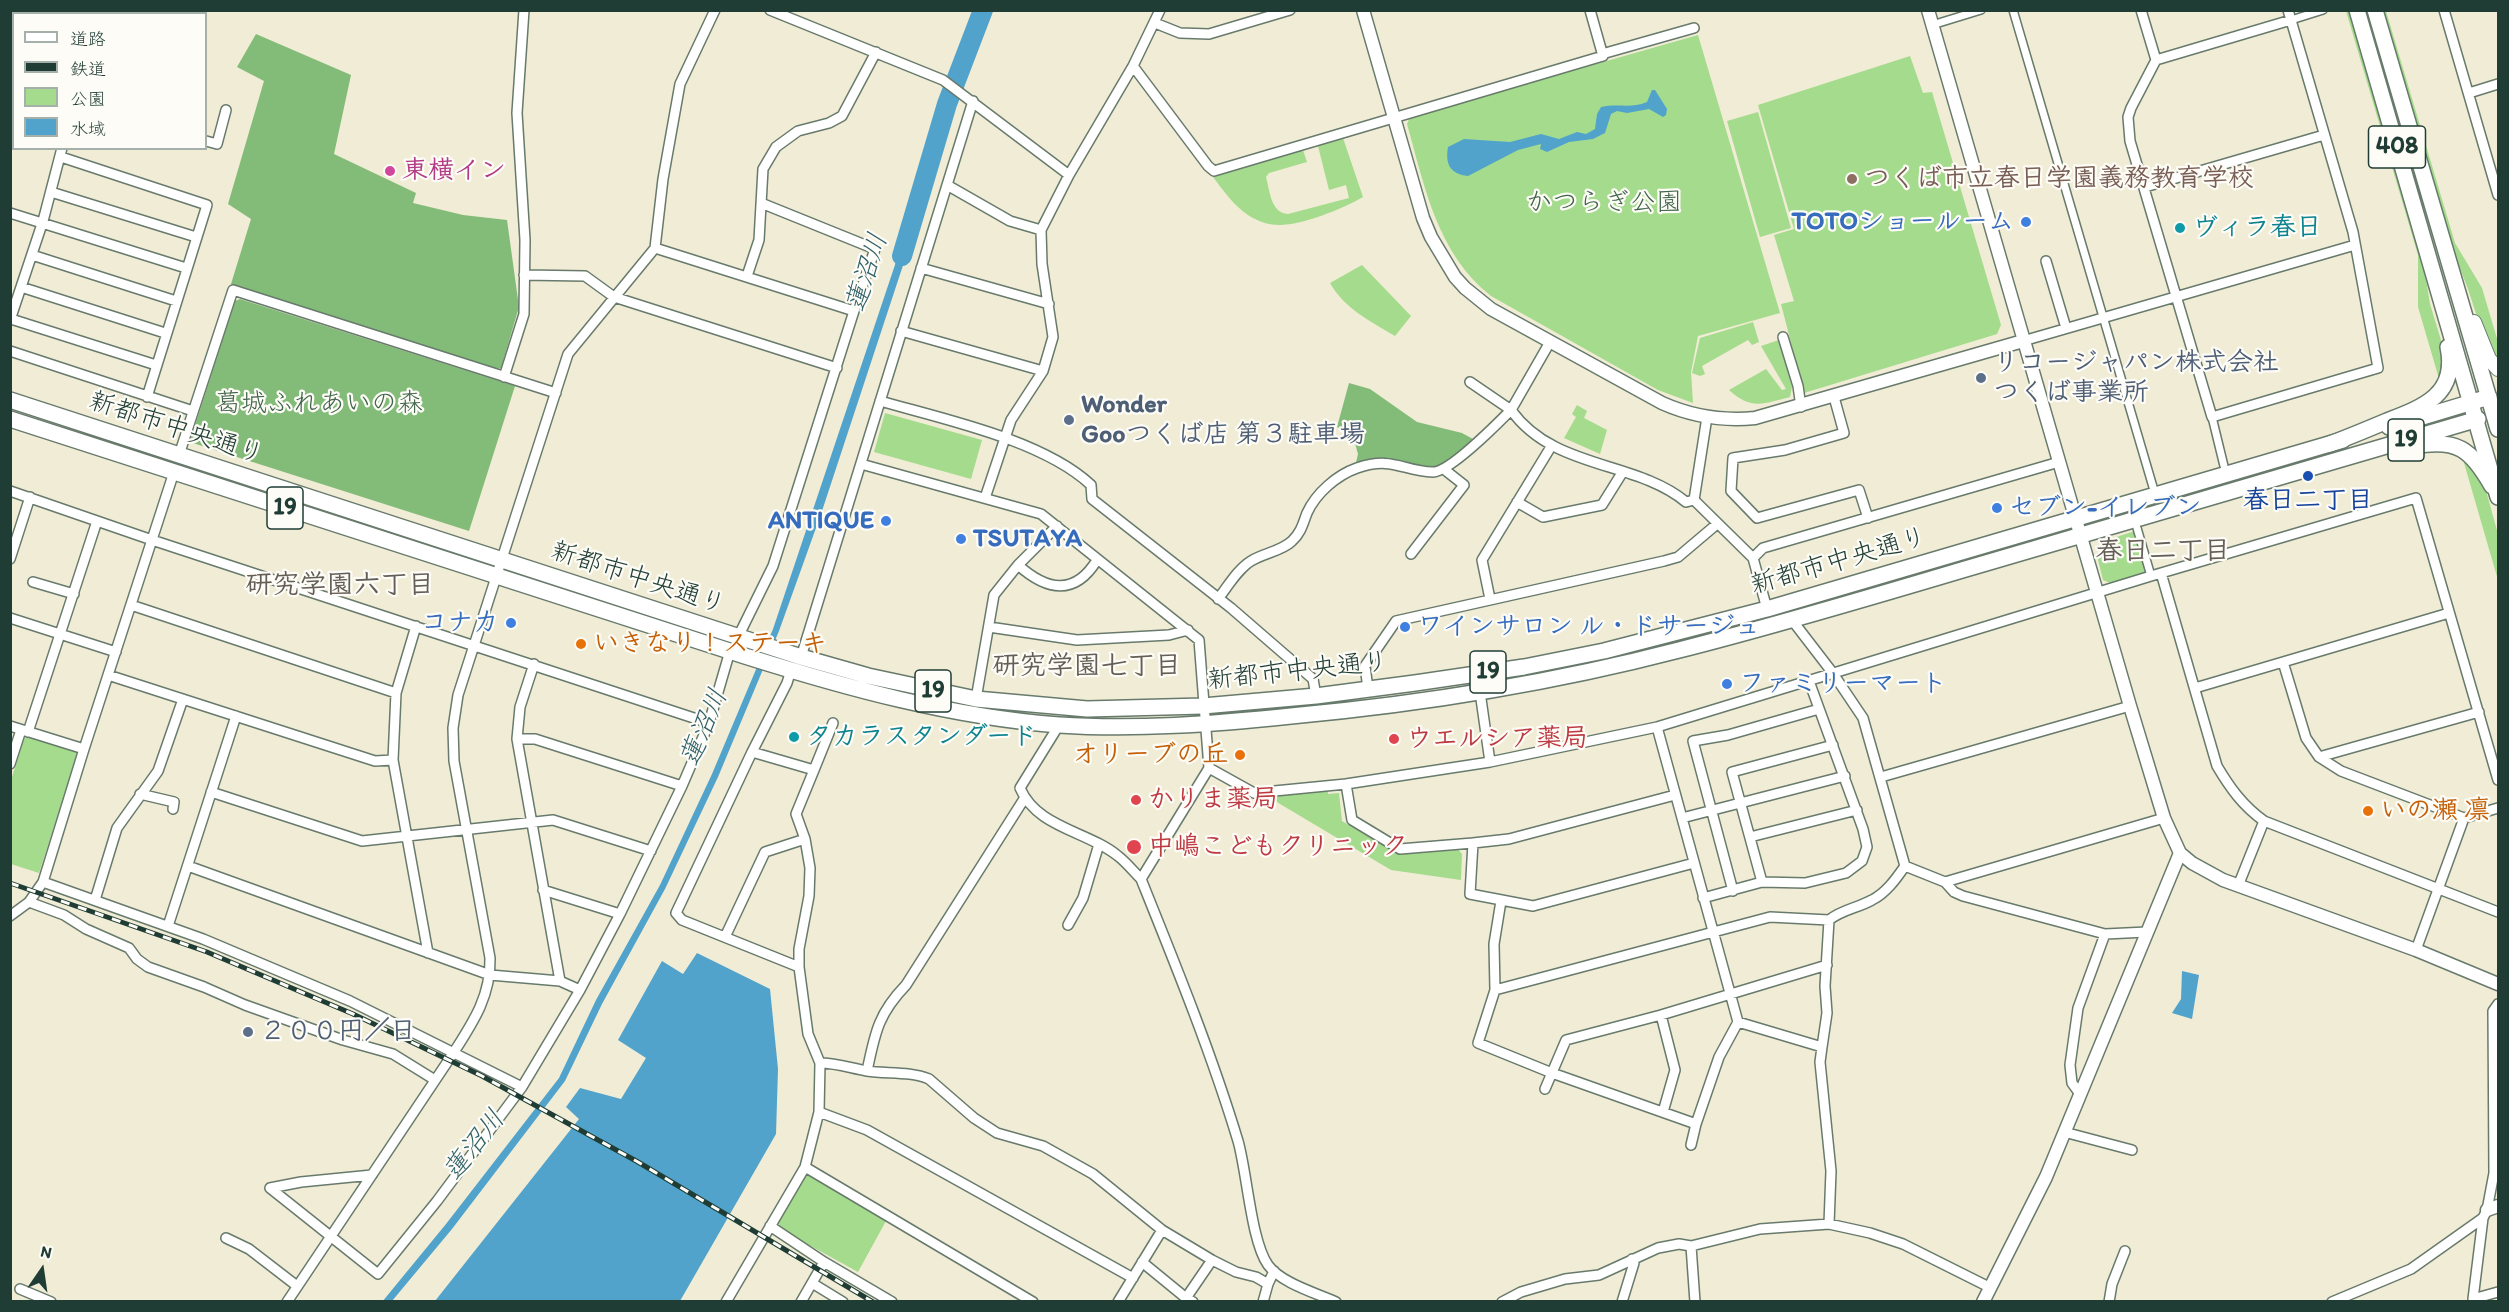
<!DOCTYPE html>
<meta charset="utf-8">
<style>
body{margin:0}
#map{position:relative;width:2509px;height:1312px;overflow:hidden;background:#f0ecd5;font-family:Itim,"Klee One",sans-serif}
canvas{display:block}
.frame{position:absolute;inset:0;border:12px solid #1f3d34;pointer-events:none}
.legend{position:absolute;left:12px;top:12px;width:195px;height:138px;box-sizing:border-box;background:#fdfcf7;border:2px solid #a4b0a9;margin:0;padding:8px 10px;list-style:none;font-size:18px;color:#1f3d34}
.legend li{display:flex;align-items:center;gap:12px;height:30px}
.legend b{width:30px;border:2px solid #a4b0a9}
.north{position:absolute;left:12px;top:1240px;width:60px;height:60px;-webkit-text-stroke:4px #fdfcf7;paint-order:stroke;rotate:13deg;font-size:16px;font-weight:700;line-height:24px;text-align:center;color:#1f3d34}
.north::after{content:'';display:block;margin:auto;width:21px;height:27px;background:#1f3d34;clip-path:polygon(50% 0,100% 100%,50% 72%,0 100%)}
</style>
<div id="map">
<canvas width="2509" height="1312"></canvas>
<div class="frame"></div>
<ul class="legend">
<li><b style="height:8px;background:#fff"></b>道路</li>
<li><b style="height:8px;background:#1f3d34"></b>鉄道</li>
<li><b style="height:16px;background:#a4db8c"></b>公園</li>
<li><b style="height:16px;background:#51a3cc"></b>水域</li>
</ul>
<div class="north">N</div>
</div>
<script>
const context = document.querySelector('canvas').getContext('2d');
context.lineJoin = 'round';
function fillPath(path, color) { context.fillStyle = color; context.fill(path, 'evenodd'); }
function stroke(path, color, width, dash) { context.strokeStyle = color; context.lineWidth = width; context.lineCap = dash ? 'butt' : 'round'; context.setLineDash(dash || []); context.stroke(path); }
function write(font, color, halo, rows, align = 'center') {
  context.font = font + ' Itim,"Klee One",sans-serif'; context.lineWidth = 4.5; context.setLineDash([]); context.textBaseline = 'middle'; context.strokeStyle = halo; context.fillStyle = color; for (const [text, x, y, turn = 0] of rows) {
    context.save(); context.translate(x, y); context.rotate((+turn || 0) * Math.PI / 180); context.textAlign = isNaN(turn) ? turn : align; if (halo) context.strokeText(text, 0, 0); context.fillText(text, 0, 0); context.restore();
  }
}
fillPath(new Path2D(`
 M2346 11H2351L2422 254 2430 304 2444 350 2440 382 2418 307V255Z
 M2381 11H2386L2455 243 2482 288 2498 342V362L2483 335 2468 289 2450 243Z
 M1698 35 1780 313 1698 336 1691 372 1693 403 1658 390 1491 296C1437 253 1425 188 1407 124L1410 117Z
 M1910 56 1923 93 1932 92 2001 325 1997 334 1804 393 1781 304 1794 301 1774 235 1794 229 1758 105Z
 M1758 112 1791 228 1760 237 1727 121Z
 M1343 138 1363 197C1342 209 1303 225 1279 225 1268 225 1257 221 1248 215 1234 206 1223 190 1213 177L1303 150 1307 162 1269 173 1266 177C1270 192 1271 213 1288 214L1349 198 1346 185 1329 190 1318 146Z
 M1362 265 1411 316 1395 336C1370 321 1345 309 1330 283Z
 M1753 322 1759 342 1752 345 1748 340 1702 366 1705 374 1700 376 1692 373 1700 338Z
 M1779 340 1792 387 1790 397C1763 404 1751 410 1729 390L1766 369 1782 390 1786 389 1761 346Z
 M1577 405 1587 411 1584 418 1607 430 1600 454 1564 438 1576 417 1572 414Z
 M885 413 982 440 971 479 874 452Z
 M2462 456 2467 458 2485 487 2498 534V580Z
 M2135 531 2148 572 2110 583 2103 580 2097 556 2104 541Z
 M28 736 78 752 39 873 11 864V780L24 739Z
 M1328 789V794L1339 793 1342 821 1399 854 1458 849 1462 854 1461 880 1391 870 1270 798 1273 794Z
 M813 1175 886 1221 858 1272 780 1229 778 1218 804 1176Z`), '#a4db8c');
fillPath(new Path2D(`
 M256 34 351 75 334 154 416 193 413 203 463 215 507 220 519 307 501 368 496 369 231 284 251 219 228 204 264 81 237 67Z
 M240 299 515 386 469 531 193 443 191 438 235 301Z
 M1349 383 1370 389 1417 422 1462 433 1473 439 1446 463 1429 468 1355 467 1358 454 1353 436 1337 427Z`), '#83bb78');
fillPath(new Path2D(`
 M1652 90H1655L1667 109 1666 115 1663 117 1649 109 1627 113 1617 111 1611 114 1605 133 1593 139 1569 142 1547 152 1540 149 1541 144 1518 150 1468 176C1450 174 1445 164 1448 147L1464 139 1510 142 1541 134 1559 139 1577 132 1586 134 1595 129 1597 114 1601 107C1618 103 1630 109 1647 102Z
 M907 229 914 232 821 514 779 631 718 777 665 889 602 1004 565 1081 452 1229 392 1301 382 1302 446 1224 559 1078 596 1000 660 885 712 774 773 629Z
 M697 953 770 989 778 1069 776 1134 680 1301H435L579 1119 566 1107 580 1088 621 1099 646 1058 618 1040 662 961 683 974Z
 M2182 971 2199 975 2192 1019 2172 1013 2181 999Z`), '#51a3cc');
stroke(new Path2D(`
 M902 256 947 104 983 10`), '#51a3cc', 20);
const pedestrian = new Path2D(`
 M2013 10 2153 487
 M2291 20 2323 10
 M1932 25 1981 10
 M2212 417 2224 466
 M2137 528 2151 576`);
const minor = new Path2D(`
 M770 10 943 80 1069 175
 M2141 10 2156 60
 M2288 10 2353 232 2378 368 2212 417 2130 141 2128 117 2131 108 2156 60 2291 20
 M2444 10 2498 195
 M1155 23 1180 33 1209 34 1290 10
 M1602 54 1694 28
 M1133 66 1208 166 1214 171 1603 56 1590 10
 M2469 93 2498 84
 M10 97H14
 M206 141 217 144 226 110
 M61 157 207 205 147 397
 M947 185 1010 221 1041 230
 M2145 187 2324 135
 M51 192 196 237
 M10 213 186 268
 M655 248 854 311 875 249 761 203
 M32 255 176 301
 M2046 261 2066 328
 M921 268 1049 304
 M524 275 585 276 614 297 837 368
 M747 276 759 240 763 169 776 147 798 131 829 123 842 116 876 52
 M21 287 165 333
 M11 319 156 365
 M10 320 43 221 62 148
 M901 331 1043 371
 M1783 337 1798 386 1801 407
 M2023 341 2355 245
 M1550 342 1511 410C1554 470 1635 460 1686 502L1694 500
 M10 351 193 411
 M504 377 524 314 525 240 517 113 524 10
 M1834 397 1844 433 1785 450 1733 458 1731 491 1757 518 1859 490 1868 518
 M880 401C943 419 1043 440 1091 485L1092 499 1231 608 1313 679 1316 696
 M1707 417 1694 500 1753 558 1767 609
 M179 455 233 290 556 393
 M861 464 1041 514 1199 640 1209 768 1141 879C1176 966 1211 1052 1238 1141 1247 1172 1251 1241 1268 1265 1281 1283 1316 1293 1336 1302
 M174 472 84 749 43 882 203 939 350 1001 522 1087
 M10 491 152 540 709 723
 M985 498 1011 420 1043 371 1053 337 1042 264 1041 230 1069 175 1133 66 1160 10
 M1517 502 1543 517 1602 505 1622 473
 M1411 554 1464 485 1445 470
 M1753 558 1763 548 2059 462
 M10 559 30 497
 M1018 565C1047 591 1075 596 1097 560
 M2161 573 2217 766C2230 788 2243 806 2264 821L2498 912
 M33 582 74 594
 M1218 599C1228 586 1238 569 1251 561 1264 553 1282 551 1292 541 1301 533 1303 523 1307 513 1316 493 1337 475 1357 468 1393 456 1402 471 1433 472 1450 472 1498 423 1511 410L1470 382
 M1490 599 1482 560 1552 445
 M131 605 396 693
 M10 618 116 652
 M1792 620 1832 672 1863 718 1905 866 1945 882 2164 818
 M416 626 396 693 393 760 428 953
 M989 627 1077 640 1169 635 1188 630
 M738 637 773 566 854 311
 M801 657 973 101
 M2283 662 2306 738 2319 757 2341 771 2464 818
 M534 664 520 707 517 739 560 981
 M108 675 375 761 393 760
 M2195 688 2449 613
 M1368 689 1365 666 1396 621 1664 561 1678 557 1717 524
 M1480 692 1490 762
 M976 699 994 595 1018 565 1057 526
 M1059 725 1020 788C1037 828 1088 831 1118 856 1126 862 1134 872 1141 879
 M10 726 84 749
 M28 732 97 521
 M517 739H535L682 786
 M752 752 676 913 682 920 799 967
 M2319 757 2479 712
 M10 764 21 730
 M1209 768 1254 793 1346 784 1490 762 1657 727 2151 576 2416 498 2498 780
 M814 770 833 723
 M1881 777 2130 706
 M1346 784 1352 820 1400 849 1473 843 1470 894 1533 906 1694 863
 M211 792 362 841 553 820 651 851
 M140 794 174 802 173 809
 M1682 818 1845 776
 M1750 837 1857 810
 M1473 843 1509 839 1675 795
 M188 866 490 975 560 981 580 990
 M1762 882 1732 772 1833 745
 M1945 882 1954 892 1963 896 2105 934 2147 932
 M2238 886 2264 821
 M543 890 620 914
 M1733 891 1693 741 1728 735 1819 709
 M1703 898 1762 882 1805 883 1846 873 1862 861 1867 847 1863 829 1809 681
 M95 900 117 828 158 771 183 699
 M1501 901 1494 944 1495 990 1478 1043 1552 1073 1696 1124 1719 1057 1738 1022 1657 727
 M29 902 64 915 86 929 129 948 137 959 148 967 204 987 245 1005 343 1040 393 1054 435 1080
 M10 916 29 902 43 882
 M1068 925 1083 898 1099 844
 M168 926 236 716
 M725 937 765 852 805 839
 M2416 950 2464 818 2498 808
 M1495 990 1770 917 1829 920C1843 909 1858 908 1872 900 1886 893 1896 879 1905 866
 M1661 1015 1675 1070 1663 1112
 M1738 1022 1822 1047 1827 1013 1825 986 1829 920
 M1822 1047 1820 1062 1831 1171 1829 1224
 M820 1063C837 1063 850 1068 867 1071 887 1074 910 1071 929 1079L974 1118 997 1133 1043 1146 1093 1174 1162 1230 1212 1260 1236 1272 1256 1277 1268 1284 1274 1271
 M867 1071C875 1033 878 1014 906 985L1024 799
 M1545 1089 1566 1040 1661 1015 1827 965
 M2080 1094 2072 1083 2070 1065 2078 1008 2105 934
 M819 1112 867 1130 1133 1278
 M2064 1132 2132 1150
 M1691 1145 1696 1124
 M805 1167 1033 1302
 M270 1188 378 1274 437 1201 522 1087 580 990 620 914 682 786 709 723 730 651
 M270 1188 301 1182 372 1175
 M2483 1218 2473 1299 2498 1292
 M770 1226 824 1262 892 1302
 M226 1238 249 1249 297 1286
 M1691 1246 1695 1302
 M1142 1262 1186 1298
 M812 1283 843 1302
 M20 1289 51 1302
 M287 1302 454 1052C474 1021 491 995 490 958L454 761 453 728 458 695 568 354 655 248 663 179 680 84 715 10
 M726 1302 805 1167 819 1112 820 1063 808 1034 799 967V949L809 896 810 868 805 839 796 814 814 770 752 752 787 683 791 670
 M801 1302 824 1262
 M1118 1302 1162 1230
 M1193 1302 1186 1298 1212 1260
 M1263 1302 1268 1284
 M1502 1302 1521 1292 1565 1279 1599 1275 1658 1248 1679 1244 1691 1246 1760 1229 1829 1224 1870 1233 1903 1244 1991 1288
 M1622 1302 1634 1263 1632 1259
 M2109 1302 2112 1284 2125 1251
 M2332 1302 2411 1269 2483 1218 2487 1210 2494 1173 2493 1011 2498 1004`);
const tertiary = new Path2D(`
 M1363 10 1423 218 1431 237 1455 277 1465 288 1491 309 1662 403C1691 416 1723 421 1755 418L2023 341
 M1928 10 2130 706 2164 818 2180 853 2192 863 2223 880 2416 950 2498 984
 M2487 1210 2498 1206
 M1983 1302 2046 1177 2180 853`);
const secondary = new Path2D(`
 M2474 322 2489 359 2498 369`);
const primary = new Path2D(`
 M10 30 13 10
 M10 400 801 657 868 676 976 699 1087 709 1203 706 1316 696 1415 683 1524 667 1604 651 1767 609 2343 440
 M10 419 745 656C847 688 952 717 1059 725 1136 730 1214 724 1291 716 1421 704 1552 683 1679 650 1774 626 1868 598 1962 570 2134 519 2306 470 2478 419
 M2389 427 2489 397
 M2414 446C2457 438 2471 449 2492 486`);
const trunk = new Path2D(`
 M2357 10 2498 497
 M2375 10 2498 429
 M2330 444C2349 437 2368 429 2387 421 2424 407 2458 394 2448 347`);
stroke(pedestrian, '#687a6c', 10);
stroke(minor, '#687a6c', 12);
stroke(tertiary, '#687a6c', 15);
stroke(secondary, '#687a6c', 16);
stroke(primary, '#687a6c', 18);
stroke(trunk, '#687a6c', 18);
stroke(pedestrian, '#fff', 7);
stroke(minor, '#fff', 9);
stroke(tertiary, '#fff', 12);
stroke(secondary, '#fff', 14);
stroke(primary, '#fff', 15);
stroke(trunk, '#fff', 15);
const rail = new Path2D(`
 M10 883 207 952 353 1014 482 1076 638 1162 873 1302`);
stroke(rail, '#1f3d34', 5);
stroke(rail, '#fdfcf7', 3, [9]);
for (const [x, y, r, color] of [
 [390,171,6,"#d1479c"],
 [1852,179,6,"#8d6e63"],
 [2026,222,6,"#3f7fe0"],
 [2180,228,6,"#0f9aa8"],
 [1981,378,6,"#5c6f8a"],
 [1069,420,6,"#5c6f8a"],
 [2308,476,6,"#1a4fb4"],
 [1997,508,6,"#3f7fe0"],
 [886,521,6,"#3f7fe0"],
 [961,539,6,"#3f7fe0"],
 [511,623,6,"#3f7fe0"],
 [1405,627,6,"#3f7fe0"],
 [581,644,6,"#e8710a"],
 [1727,684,6,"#3f7fe0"],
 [794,737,6,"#0f9aa8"],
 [1394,739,6,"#e0444e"],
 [1240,755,6,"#e8710a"],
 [1136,800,6,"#e0444e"],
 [2368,811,6,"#e8710a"],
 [1134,847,8,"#e0444e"],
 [248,1032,6,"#5c6f8a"]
]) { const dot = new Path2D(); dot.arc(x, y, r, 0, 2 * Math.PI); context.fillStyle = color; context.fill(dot); stroke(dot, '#fdfcf7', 2); }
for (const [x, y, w] of [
 [2397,147,57],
 [2406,440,36],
 [285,508,36],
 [1488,672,36],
 [933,691,36]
]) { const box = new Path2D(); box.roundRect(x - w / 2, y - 21, w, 42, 4.5); context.fillStyle = '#fdfcf7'; context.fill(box); stroke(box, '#1f3d34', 1.5); }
write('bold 24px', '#1f3d34', null, [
 ["408",2397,147],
 ["19",2406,440],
 ["19",285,508],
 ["19",1488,672],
 ["19",933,691]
]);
write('bold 26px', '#b23c85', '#fdfcf7', [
 ["東横イン",402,171]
], 'left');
write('bold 26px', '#785e54', '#fdfcf7', [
 ["つくば市立春日学園義務教育学校",1864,179]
], 'left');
write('26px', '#40644a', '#fdfcf7', [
 ["かつらぎ公園",1604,203],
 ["葛城ふれあいの森",319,404]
]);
write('bold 26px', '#366cbe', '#fdfcf7', [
 ["TOTOショールーム",2014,222,"right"],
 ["セブン-イレブン",2009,508],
 ["ANTIQUE",874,521,"right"],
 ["TSUTAYA",973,539],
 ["コナカ",499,623,"right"],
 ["ワインサロン ル・ドサージュ",1417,627],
 ["ファミリーマート",1739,684]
], 'left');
write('bold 26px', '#0d838f', '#fdfcf7', [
 ["ヴィラ春日",2192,228],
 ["タカラスタンダード",806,737]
], 'left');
write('bold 26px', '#4e5e75', '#fdfcf7', [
 ["リコージャパン株式会社",1993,363],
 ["つくば事業所",1993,393],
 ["Wonder",1081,405],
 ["Gooつくば店 第３駐車場",1081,435],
 ["２００円／日",260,1032]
], 'left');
write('26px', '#1f3d34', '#fdfcf7', [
 ["新都市中央通り",176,429,18],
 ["新都市中央通り",1839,562,-16],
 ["新都市中央通り",638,579,18],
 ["新都市中央通り",1298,672,-6]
]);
write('bold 26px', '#164399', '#fdfcf7', [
 ["春日二丁目",2308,501]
]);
write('bold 26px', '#c56008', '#fdfcf7', [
 ["いきなり！ステーキ",593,644],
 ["オリーブの丘",1228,755,"right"],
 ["いの瀬 凛",2380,811]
], 'left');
write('bold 26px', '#be3a42', '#fdfcf7', [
 ["ウエルシア薬局",1406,739],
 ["かりま薬局",1148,800],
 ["中嶋こどもクリニック",1148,847]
], 'left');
write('italic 27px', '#306169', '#fdfcf7', [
 ["蓮沼川",868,273,-72],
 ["蓮沼川",705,728,-67],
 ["蓮沼川",475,1146,-52]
]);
write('bold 27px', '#655e56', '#fdfcf7', [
 ["春日二丁目",2163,552],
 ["研究学園六丁目",340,586],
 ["研究学園七丁目",1087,667]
]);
</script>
